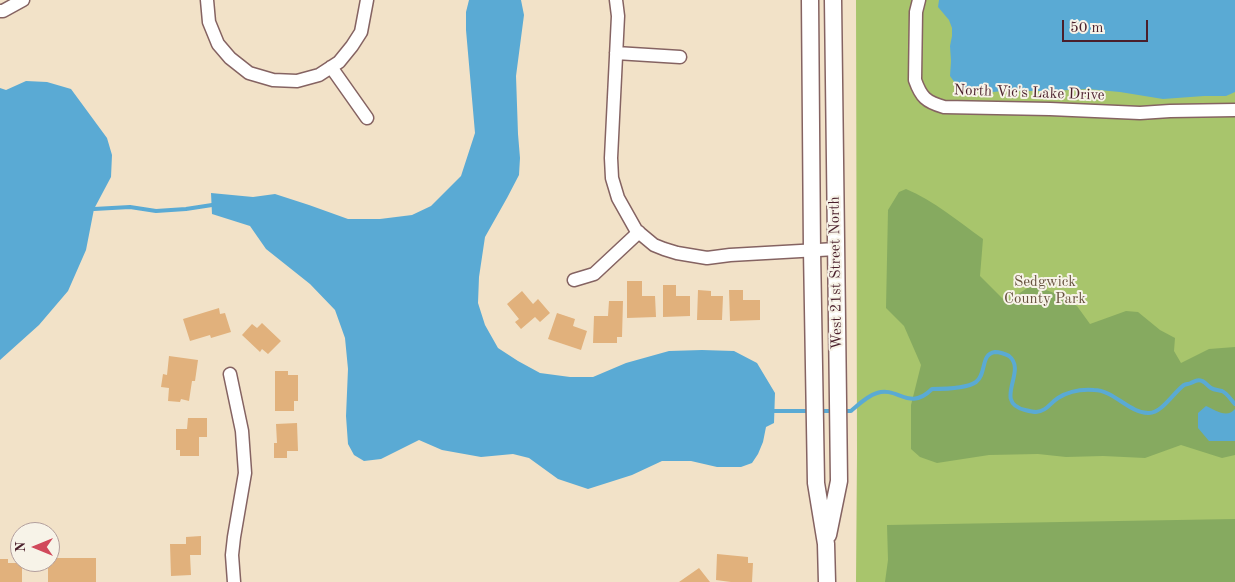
<!DOCTYPE html>
<style>
body{margin:0}
#map{position:relative;width:1235px;height:582px;overflow:hidden;background:#f2e2c8;font-family:"Old Standard TT",serif}
canvas{display:block}
.north{position:absolute;left:10px;top:522px;width:50px;height:50px;box-sizing:border-box;background:#f7f3e8;border:1px solid #b29e9c;border-radius:50%;rotate:270deg;font-size:14px;font-weight:700;line-height:20px;text-align:center;color:#4a1f2b}
.north::after{content:'';display:block;margin:auto;width:18px;height:22px;background:#d1495b;clip-path:polygon(50% 0,100% 100%,50% 72%,0 100%)}
.scale{position:absolute;left:1062px;top:20px;width:86px;height:22px;box-sizing:border-box;border:2px solid #4a1f2b;border-top:0;padding-left:6px;font-size:15px;line-height:18px;white-space:nowrap;color:#4a1f2b;-webkit-text-stroke:4px #f7f3e8;paint-order:stroke}
</style>
<div id="map">
<canvas width="1235" height="582"></canvas>
<div class="north">N</div>
<div class="scale">50 m</div>
</div>
<script>
const context = document.querySelector('canvas').getContext('2d');
context.lineJoin = 'round';
function fillPath(path, color) { context.fillStyle = color; context.fill(path, 'evenodd'); }
function stroke(path, color, width, dash) { context.strokeStyle = color; context.lineWidth = width; context.lineCap = dash ? 'butt' : 'round'; context.setLineDash(dash || []); context.stroke(path); }
function write(font, color, halo, rows, align = 'center') {
  context.font = font + ' "Old Standard TT",serif'; context.lineWidth = 4; context.setLineDash([]); context.textBaseline = 'middle'; context.strokeStyle = halo; context.fillStyle = color; for (const [text, x, y, turn = 0] of rows) {
    context.save(); context.translate(x, y); context.rotate((+turn || 0) * Math.PI / 180); context.textAlign = isNaN(turn) ? turn : align; if (halo) context.strokeText(text, 0, 0); context.fillText(text, 0, 0); context.restore();
  }
}
fillPath(new Path2D(`
 M856 0H1235V582H856L857 452Z`), '#a8c56c');
fillPath(new Path2D(`
 M906 189C934 201 958 221 983 239L980 276 1006 302 1032 285 1057 294 1077 306 1090 324 1126 311 1138 312 1160 330 1175 338 1174 351 1181 363 1209 349 1235 347V455L1222 458 1181 445 1145 458 1103 456 1066 457 1038 454 989 455 937 463 920 457 911 449V405L921 365 904 326 886 308 888 210 899 192Z
 M1235 519V582H885L888 560 887 525Z`), '#86aa60');
fillPath(new Path2D(`
 M469 0H521L524 15 516 76 518 134 520 158 519 175 507 198 485 237 479 277 478 303 485 325 498 348 518 361 540 373 570 377H593L626 363 669 351 702 350 734 351 757 363 775 393 774 423 766 427 763 442 758 454 752 463 741 467H717L691 461H662L632 475 588 489 558 479 529 458 513 454 481 457 442 450 419 440 381 459 364 461 354 455 348 444 346 416 348 369 345 338 335 310 310 284 266 249 250 226 212 214 211 193 253 197 275 194 309 205 348 219H380L412 215 431 206 461 176 475 133 466 30V12Z
 M939 0H1235V92L1226 96H1204L1163 99 1120 92 1088 89 1051 91H1003L983 93 958 87 950 76 951 61 950 46 952 36V28L949 20 938 7Z
 M26 81 47 82 71 89 107 138 112 155 111 177 94 209 86 250 68 291 39 325 0 360V88L6 90Z
 M1206 406C1215 410 1227 419 1235 409V441H1209L1198 428V413Z`), '#5aaad4');
stroke(new Path2D(`
 M94 209 130 207 156 211 186 209 212 205
 M774 411H810
 M819 411H835
 M842 411H851C859 404 867 396 877 393 898 386 909 412 932 389 943 389 966 389 976 382 987 374 980 354 995 352 999 352 1006 354 1009 356 1028 371 992 402 1025 410 1029 411 1033 412 1036 412 1047 411 1050 403 1058 398 1069 391 1081 389 1094 390 1114 390 1130 414 1149 413 1162 413 1174 392 1184 385 1186 384 1189 384 1191 383 1195 381 1198 379 1202 381 1205 382 1208 386 1211 388 1214 390 1218 390 1222 391 1227 393 1231 400 1235 404`), '#5aaad4', 4);
fillPath(new Path2D(`
 M627 281H642V296H655L656 317 627 318Z
 M663 285H676V296H690V316L663 317Z
 M698 290 711 291V296H723L722 320H697Z
 M729 290H743V300H760V320L730 321Z
 M522 291 533 304 538 299 550 313 540 322 535 317 521 329 515 322 519 319 507 304Z
 M609 301H623L622 337H617V343H593L594 316H608Z
 M219 308 220 314 225 313 231 332 211 338 210 335 190 341 183 319Z
 M557 313 575 319 573 326 587 331 581 350 548 339Z
 M262 323 281 341 268 354 262 349 260 352 242 335 252 324 257 328Z
 M169 356 198 360 195 381H192L189 401 181 399 180 402 168 401 169 388 161 387 163 374 167 375Z
 M275 371H288V375H298V401H294V411H275Z
 M188 418H207V437H199V456H180V450H176V429H187Z
 M297 423 298 451H287V458H274V443H277L276 424Z
 M201 536V555H190L191 575 171 576 170 544H186V537Z
 M717 554 748 557V563H753L752 582H731L716 580Z
 M50 558H96V582H48V562H50Z
 M0 559H8V563H22V582H0Z
 M699 568 710 582H679Z`), '#e1b17c');
const minor = new Path2D(`
 M207 0 209 22 218 44 230 58 249 73 273 80 297 81 319 75 339 62 352 46 361 32 367 0
 M616 0 618 16 611 158 612 178 618 198 636 230 654 245 664 249 677 253 707 258 730 255 836 249
 M919 0 916 12 915 80C921 97 926 102 944 107L1050 109 1140 113 1170 111 1235 110
 M0 11H3L23 0
 M616 53 680 57
 M331 67 367 118
 M574 280 594 274 639 232
 M230 374 242 431 245 473 234 537 232 555 234 582`);
const major = new Path2D(`
 M810 0 812 250 816 483 826 544 827 582
 M828 535 839 481 833 0`);
stroke(minor, '#856362', 15);
stroke(major, '#856362', 19);
stroke(minor, '#fff', 12);
stroke(major, '#fff', 16);
write('15px', '#4a1f2b', '#f7f3e8', [
 ["North Vic's Lake Drive",1029,93,2],
 ["West 21st Street North",836,273,-91]
]);
write('15px', '#66513e', '#f7f3e8', [
 ["Sedgwick",1045,282],
 ["County Park",1045,299]
]);
</script>
